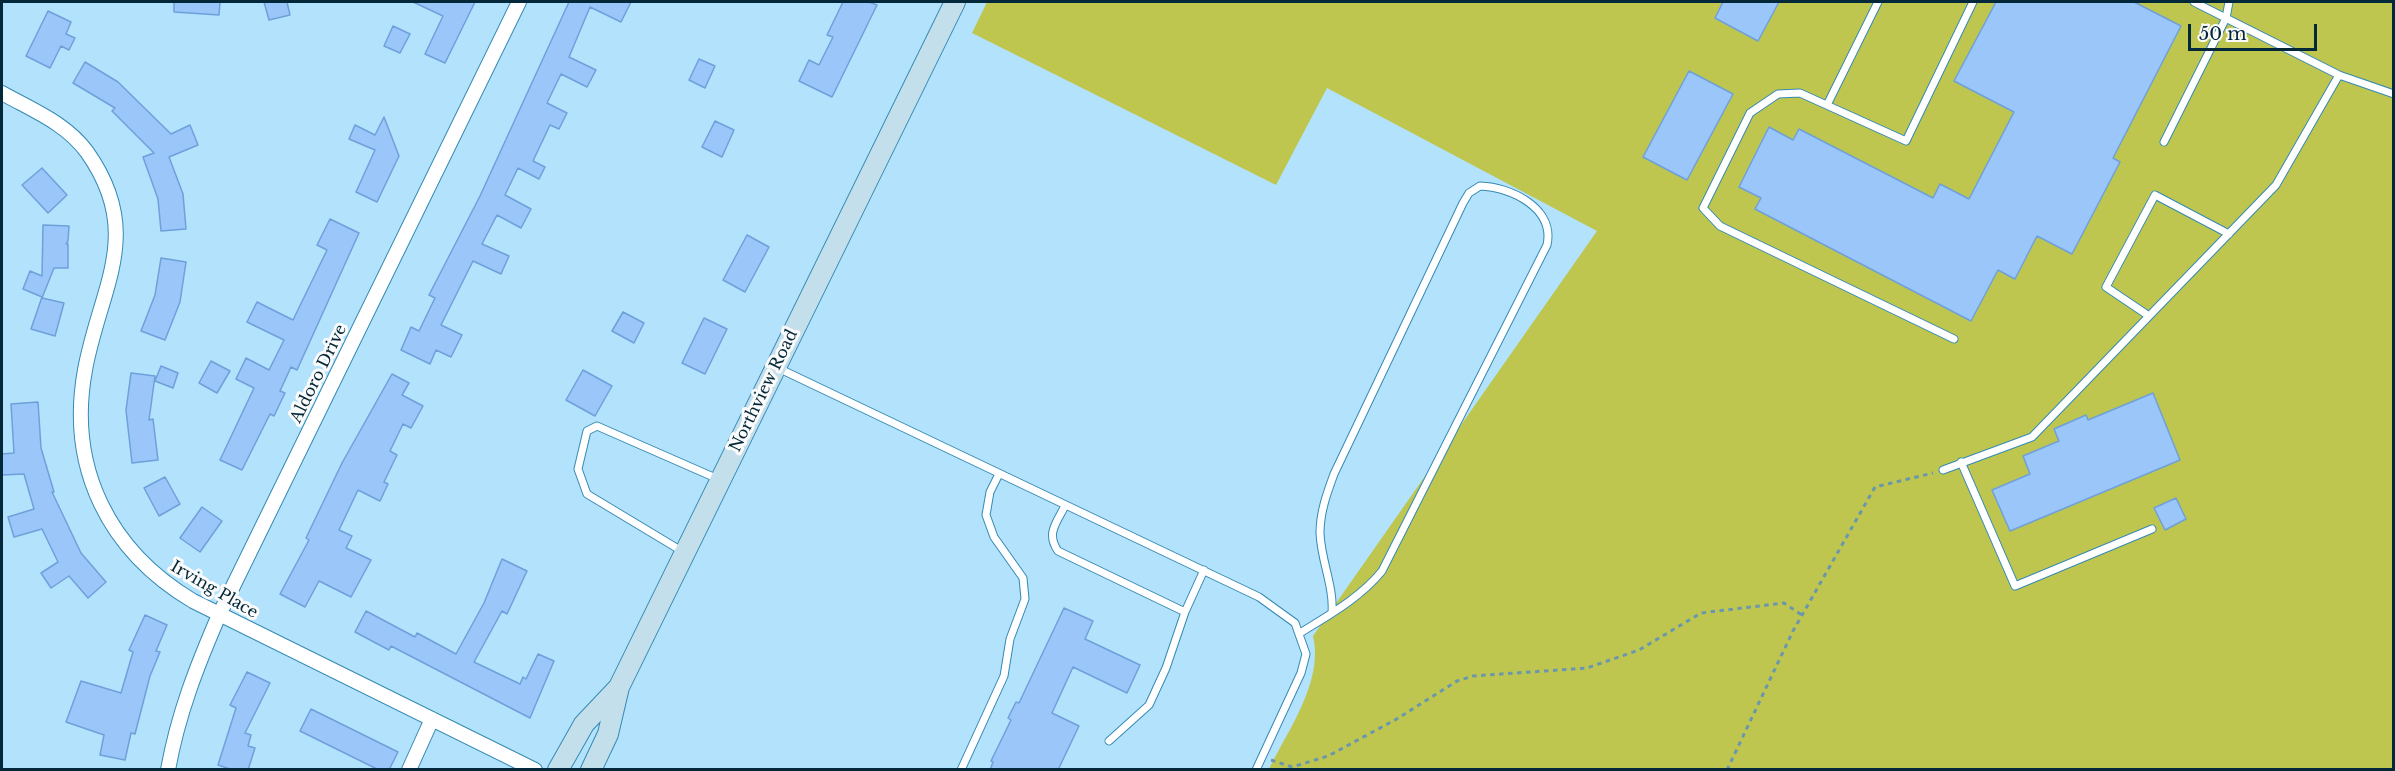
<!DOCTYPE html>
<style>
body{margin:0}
#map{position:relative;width:2395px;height:771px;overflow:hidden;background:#b2e2fc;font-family:"Libre Baskerville",serif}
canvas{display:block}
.frame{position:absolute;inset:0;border:3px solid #032839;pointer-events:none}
.scale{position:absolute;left:2188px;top:24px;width:129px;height:27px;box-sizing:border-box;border:3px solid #032839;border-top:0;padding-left:8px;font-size:18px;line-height:21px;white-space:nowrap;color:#032839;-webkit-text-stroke:4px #fbfbfb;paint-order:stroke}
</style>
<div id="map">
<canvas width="2395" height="771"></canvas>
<div class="frame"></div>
<div class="scale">50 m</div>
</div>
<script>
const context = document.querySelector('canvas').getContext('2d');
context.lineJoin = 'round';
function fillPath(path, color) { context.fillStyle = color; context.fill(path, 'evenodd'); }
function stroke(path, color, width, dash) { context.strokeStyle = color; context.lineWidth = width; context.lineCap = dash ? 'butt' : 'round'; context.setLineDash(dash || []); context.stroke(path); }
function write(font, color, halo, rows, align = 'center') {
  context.font = font + ' "Libre Baskerville",serif'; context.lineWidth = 6; context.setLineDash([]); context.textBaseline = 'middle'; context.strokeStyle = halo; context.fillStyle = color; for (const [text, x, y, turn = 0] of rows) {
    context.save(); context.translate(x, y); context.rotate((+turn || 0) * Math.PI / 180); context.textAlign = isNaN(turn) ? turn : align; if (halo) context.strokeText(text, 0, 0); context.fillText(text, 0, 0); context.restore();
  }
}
fillPath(new Path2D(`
 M987 2H2393V769H1269C1288 730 1324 681 1313 636L1597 231 1327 88 1276 185 972 33Z`), '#bec650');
const building = new Path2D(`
 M174 2H220L219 15 174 12Z
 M264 2H287L290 15 269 20Z
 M413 2H475L445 63 425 54 443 16Z
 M569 2H631L621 22 590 7 569 57 596 70 587 87 561 74 547 103 567 113 559 129 550 125 533 161 545 167 539 179 518 168 505 195 531 209 521 228 497 215 482 244 509 256 501 274 473 261 441 325 462 335 451 357 436 350 430 364 401 350 411 327 419 331 435 298 429 295 480 196Z
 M843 2H869L877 5 832 97 799 81 809 60 819 65 833 37 827 35Z
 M1723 2H1779L1758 41 1715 18Z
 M1996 2H2134L2181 26 2113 158 2120 162 2072 254 2037 236 2015 279 1998 270 1971 321 1755 209 1761 198 1739 187 1769 127 1793 140 1799 129 1933 198 1940 184 1969 199 2014 112 1954 81Z
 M48 11 71 22 66 34 75 38 69 50 61 46 50 68 26 56Z
 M393 26 410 34 400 53 384 46Z
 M699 59 715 66 705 88 689 80Z
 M85 62 118 82 171 134 190 125 198 145 169 157 183 194 186 229 161 231 158 199 143 157 154 153 112 111 115 108 73 83Z
 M1689 71 1733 94 1687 180 1643 157Z
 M384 117 399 156 377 202 356 192 375 150 349 139 355 125 375 135Z
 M715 121 734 130 722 157 702 147Z
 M42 168 67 195 48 213 22 185Z
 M330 219 359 233 297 370 291 367 280 391 285 393 274 416 270 414 242 470 220 460 254 388 236 379 246 358 269 370 284 340 247 322 257 302 293 320 327 250 317 245Z
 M43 225 69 226 68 241 66 244H68V268H54L42 298 64 303 55 336 31 329 42 297 23 289 30 271 42 276Z
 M747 235 769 247 745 292 723 280Z
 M161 258 186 262 180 302 165 340 141 331 155 295Z
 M623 312 644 323 634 343 612 331Z
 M704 318 727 329 705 374 682 363Z
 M211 361 230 371 217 393 199 383Z
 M161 366 178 373 173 388 155 381Z
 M583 370 612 386 595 416 566 400Z
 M131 373 155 376 149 420 153 419 158 460 132 463 126 410Z
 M392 374 409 383 402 395 423 406 411 428 403 424 390 451 397 455 384 482 388 484 380 501 358 490 339 530 352 536 346 548 371 560 351 597 319 581 305 607 280 594 309 540 306 538 342 463Z
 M2153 393 2180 460 2010 531 1992 490 2030 474 2023 456 2059 441 2054 429 2086 415 2088 420Z
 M38 402 41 448 54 492H52L81 553 106 582 88 598 69 576 51 588 41 573 58 562 42 529 14 537 8 517 34 509 24 474 2 475V454L14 453 11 404Z
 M165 477 180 504 159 516 144 488Z
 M2176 498 2186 519 2165 530 2154 508Z
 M202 507 222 521 200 552 180 538Z
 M502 559 527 571 507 614 502 611 474 662 520 684 523 677 526 679 538 654 554 661 530 718 391 646 389 650 355 632 366 611 415 637 417 633 456 654 484 603Z
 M1064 608 1093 621 1085 639 1140 665 1127 693 1073 667 1052 713 1079 726 1058 770H990L993 762 991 761 1011 720 1008 718 1016 702 1019 703Z
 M145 615 167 625 156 651 160 652 150 676 135 734 131 733 125 760 100 755 104 735 66 722 81 681 121 693 133 652 129 650Z
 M247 672 270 683 245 733 251 735 248 746 255 748 248 770H233L218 765 236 708 230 705Z
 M311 709 398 752 389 770H379L300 731Z`);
fillPath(building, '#9ac6fa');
stroke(building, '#6ea0da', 1.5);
const lane = new Path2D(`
 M2194 2 2339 75 2394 94
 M1827 105 1878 2
 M2164 142 2226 18 2229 2
 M2149 316 2106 287 2155 195 2229 234
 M1954 339 1720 226 1703 208 1750 113 1778 94 1800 93 1906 141 1973 2
 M778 368 1259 597 1295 623 1306 654 1301 673 1256 770
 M1961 462 2015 586 2152 529
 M1943 470 2032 437 2276 185 2339 75
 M1065 506C1056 523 1046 534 1058 551L1185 612
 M685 553 587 494 578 469 587 431 597 426 718 479
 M1300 633C1329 615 1360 598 1382 571L1547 245C1555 208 1511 187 1480 186L1469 193 1463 203 1334 474C1327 493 1320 512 1320 533 1321 561 1334 586 1332 613
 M1109 741 1149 705 1166 668 1185 612 1204 570
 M961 770 1004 676 1010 639 1025 599 1023 578 994 537 986 515 990 492 999 474`);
const street = new Path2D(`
 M2 93C32 110 66 123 87 152 145 234 100 287 85 370 67 468 109 551 193 601L535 770
 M168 770C178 714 197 666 219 615L519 2
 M409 770 432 719`);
const secondary = new Path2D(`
 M558 770 584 724 619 687 955 2
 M591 770 608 734 619 687`);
stroke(lane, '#358ab3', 9);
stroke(street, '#358ab3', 16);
stroke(secondary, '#358ab3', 22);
stroke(new Path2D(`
 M1271 760 1292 767 1328 756 1395 720 1457 681 1473 676 1587 668 1639 650 1701 613 1784 603 1802 615
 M1727 770 1793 631 1875 487 1933 473`), '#6b97ad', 3, [4.5, 4.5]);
stroke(lane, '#fff', 7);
stroke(street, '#fff', 14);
stroke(secondary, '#c3dfec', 20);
write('16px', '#032839', '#fbfbfb', [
 ["Aldoro Drive",319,374,-64],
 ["Northview Road",764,391,-64],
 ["Irving Place",214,590,30]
]);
</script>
